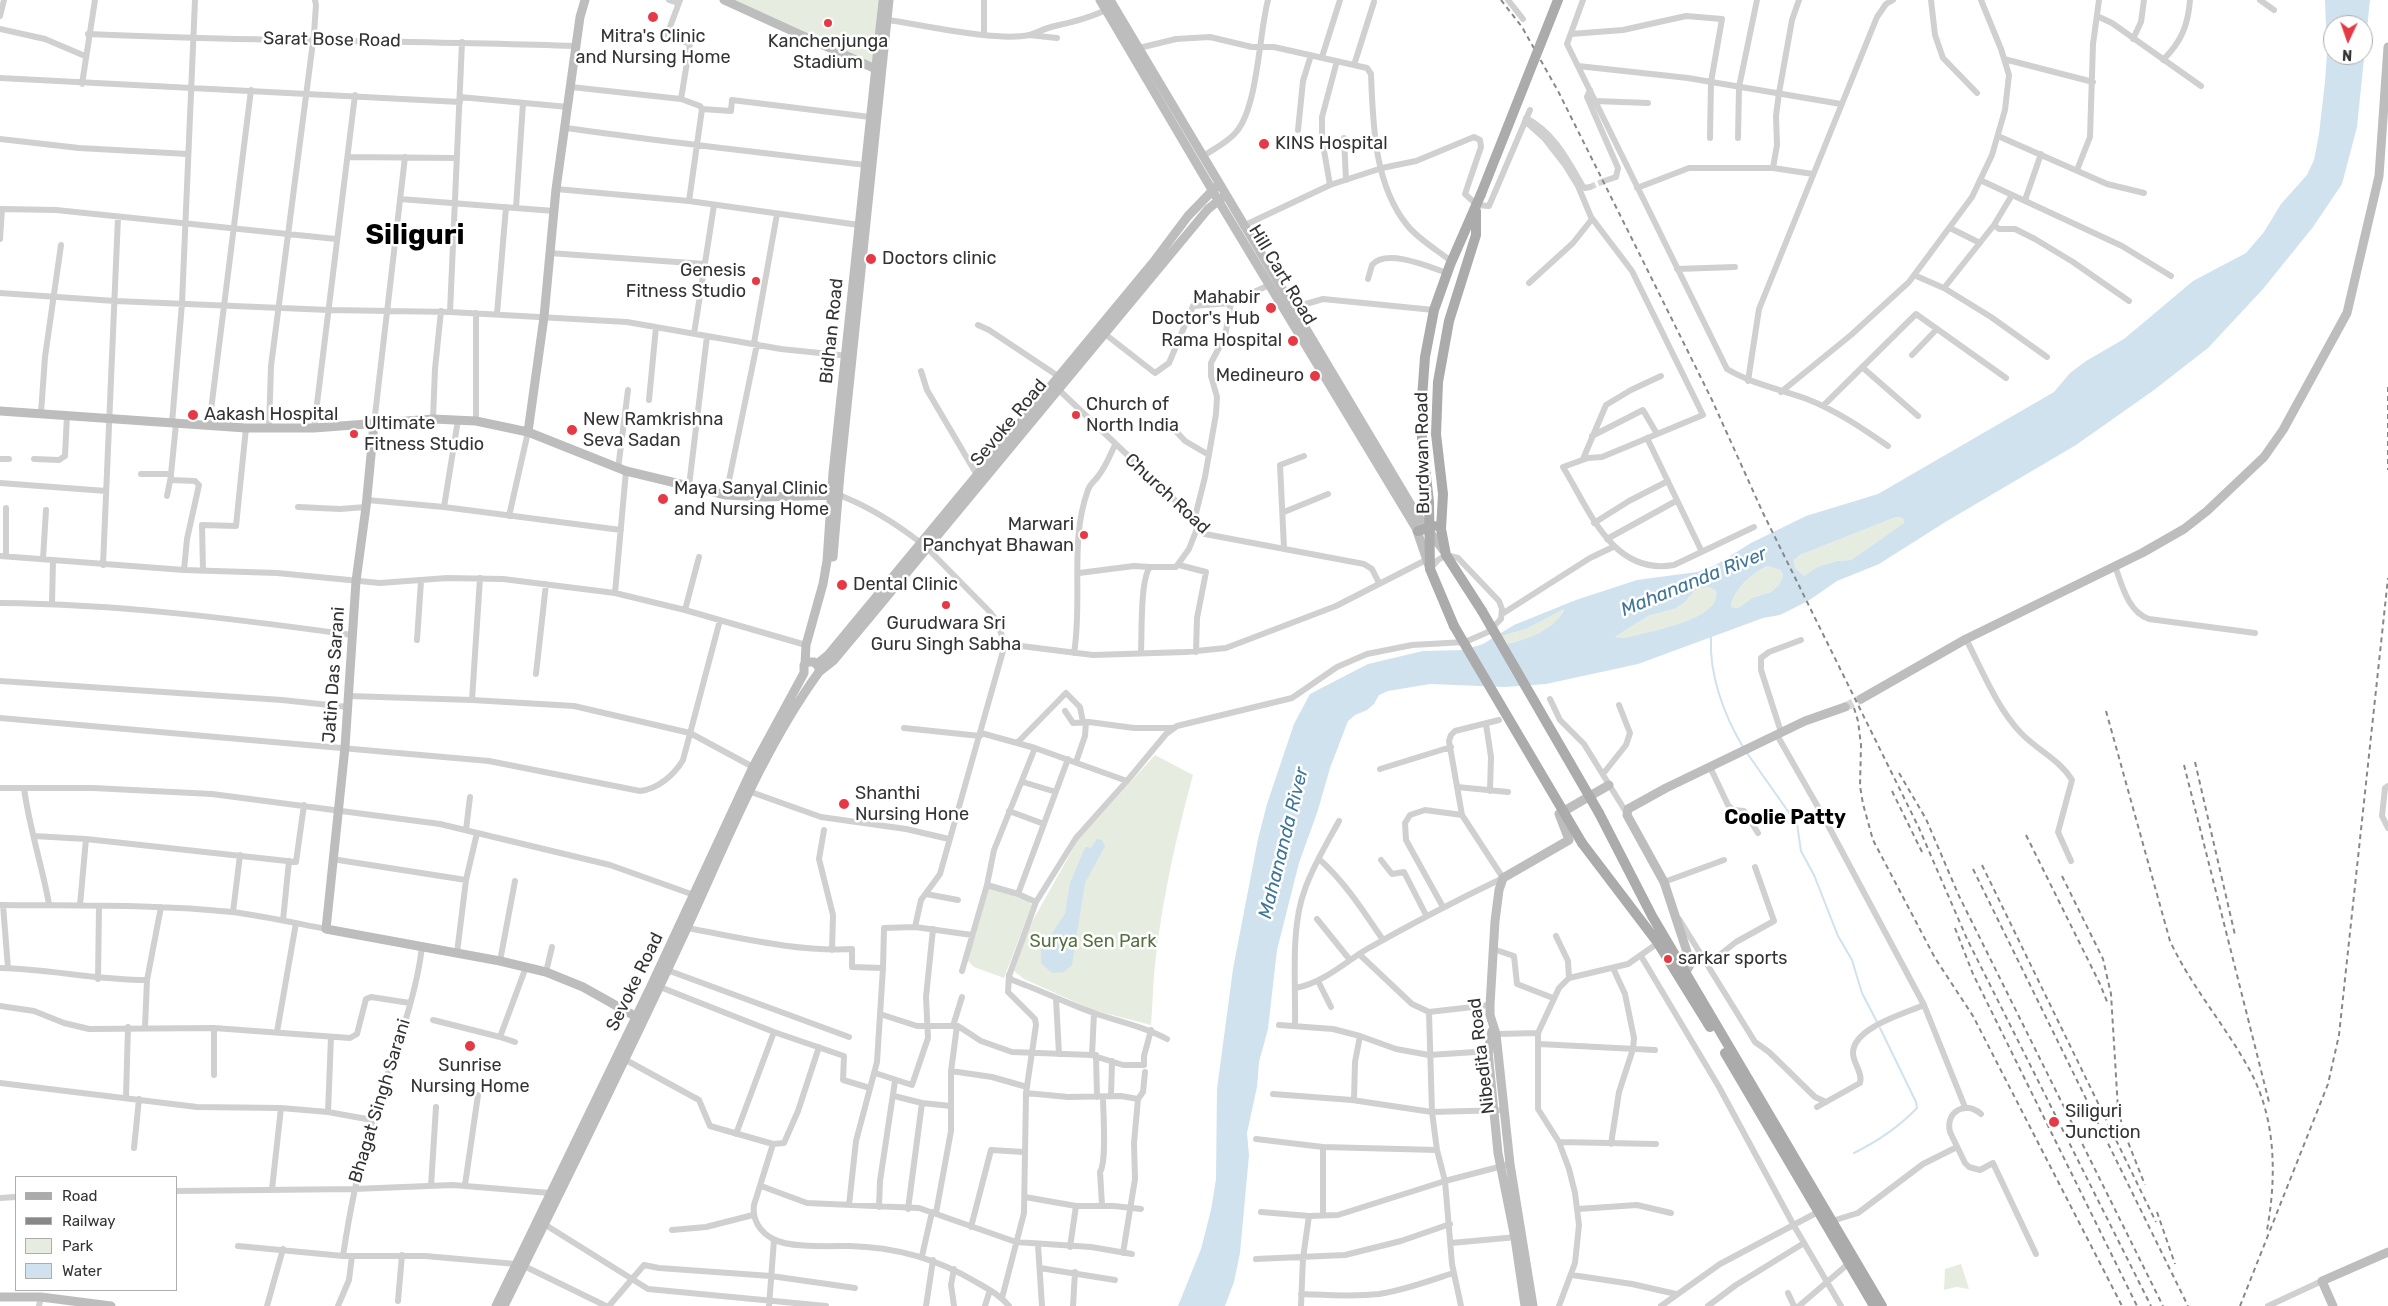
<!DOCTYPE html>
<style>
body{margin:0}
#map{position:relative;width:2388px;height:1306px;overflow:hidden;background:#fff;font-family:Rubik,sans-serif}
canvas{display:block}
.legend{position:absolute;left:15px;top:1176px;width:162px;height:115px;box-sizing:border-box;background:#fff;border:1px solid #adadad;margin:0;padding:6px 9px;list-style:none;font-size:15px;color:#333}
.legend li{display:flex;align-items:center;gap:10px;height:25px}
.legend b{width:25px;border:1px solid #adadad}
.north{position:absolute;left:2323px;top:15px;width:50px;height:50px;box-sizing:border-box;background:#fff;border:1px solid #adadad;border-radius:50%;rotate:183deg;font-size:14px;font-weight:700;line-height:20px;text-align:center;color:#333}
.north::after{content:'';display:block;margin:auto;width:18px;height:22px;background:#e63946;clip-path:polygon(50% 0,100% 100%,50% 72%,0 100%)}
</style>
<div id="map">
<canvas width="2388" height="1306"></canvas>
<ul class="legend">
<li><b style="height:6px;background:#ababab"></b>Road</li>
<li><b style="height:6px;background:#888"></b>Railway</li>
<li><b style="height:14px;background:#e6ecdf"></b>Park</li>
<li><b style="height:14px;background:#cfe2ee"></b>Water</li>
</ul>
<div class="north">N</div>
</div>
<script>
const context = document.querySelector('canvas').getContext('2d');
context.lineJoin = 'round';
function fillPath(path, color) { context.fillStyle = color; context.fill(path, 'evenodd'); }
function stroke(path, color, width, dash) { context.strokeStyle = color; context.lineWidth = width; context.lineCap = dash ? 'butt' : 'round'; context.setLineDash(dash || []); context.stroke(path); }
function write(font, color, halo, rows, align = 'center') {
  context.font = font + ' Rubik,sans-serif'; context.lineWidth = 5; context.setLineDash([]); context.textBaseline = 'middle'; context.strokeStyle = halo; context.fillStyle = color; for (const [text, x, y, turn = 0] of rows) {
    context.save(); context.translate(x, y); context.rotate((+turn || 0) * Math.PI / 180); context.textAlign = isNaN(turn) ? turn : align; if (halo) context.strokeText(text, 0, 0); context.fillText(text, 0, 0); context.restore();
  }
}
fillPath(new Path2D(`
 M732 0H878L873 65Z
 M1896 517 1903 518 1904 523 1851 560 1837 561 1817 567 1804 576 1795 568 1794 560 1800 555Z
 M1767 566 1781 570 1783 576 1779 585 1771 592 1752 598 1738 608 1731 607C1733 590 1752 573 1767 566Z
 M1709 587 1716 591C1722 621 1645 632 1625 638L1615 637 1648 616 1674 609 1684 603 1696 589Z
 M1564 609 1556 624 1530 638 1505 644 1502 636 1526 629Z
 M1155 755 1193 775C1177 834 1163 895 1156 956 1153 978 1153 1002 1151 1025L1093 1010 1024 979 1014 971 1028 929 1078 840Z
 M992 888 1028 901 1032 905 1004 978 974 967 967 960 987 889Z
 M1961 1264 1969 1289 1956 1287 1944 1290 1945 1269Z`), '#e6ecdf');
fillPath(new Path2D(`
 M2325 0H2370L2357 127 2342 184 2313 227 2263 289 2208 348 2154 390 2076 445 1947 521 1879 564 1837 581 1808 601 1780 615 1763 618 1638 664 1546 684 1505 687 1430 684 1388 691 1379 695 1374 704 1367 710 1355 715 1348 721 1330 768 1318 810 1299 863 1277 950 1268 1029 1259 1062 1257 1087 1247 1133 1249 1155 1240 1253 1234 1282 1225 1306H1178L1201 1249 1211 1210 1216 1179 1217 1089 1233 969 1258 839 1267 804 1294 724 1310 694 1368 664 1423 651 1464 650 1483 644 1514 625 1576 600 1637 580 1697 572 1714 566 1751 543 1806 516 1878 494 2054 392 2070 373 2086 361 2124 339 2193 281 2246 253 2264 232 2281 204 2307 175 2314 160 2319 134 2325 82 2327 53ZM2333 25H2363V55H2333ZM1896 517 1903 518 1904 523 1851 560 1837 561 1817 567 1804 576 1795 568 1794 560 1800 555ZM1767 566 1781 570 1783 576 1779 585 1771 592 1752 598 1738 608 1731 607C1733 590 1752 573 1767 566ZM1709 587 1716 591C1722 621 1644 632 1625 638L1615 637 1648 616 1674 609 1684 603 1696 589ZM1564 609C1557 629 1525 641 1505 644L1502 636 1526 629Z
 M1097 839 1102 840 1105 846 1085 883 1072 965 1064 972 1052 973 1041 963V950L1065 914 1070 883 1084 850 1086 847 1091 848Z`), '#cfe2ee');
stroke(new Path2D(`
 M1711 637C1709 675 1724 715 1743 747
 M1747 753 1797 824 1801 851 1814 875 1838 936 1852 960 1862 993 1877 1022
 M1854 1153C1878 1141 1898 1128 1917 1108L1916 1102 1880 1028`), '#cfe2ee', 2);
stroke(new Path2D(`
 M1590 187 1604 181`), '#d6d6d6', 6, [6, 3]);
stroke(new Path2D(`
 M1845 707 1861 699`), '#d6d6d6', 9, [9, 4.5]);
stroke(new Path2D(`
 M669 0 678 3
 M680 0 667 35 690 44 681 99
 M1508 0 1523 19
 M1583 0 1567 44 1727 369C1752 384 1780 389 1807 399 1837 411 1862 428 1888 446
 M1931 0 1935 35 1943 58 1977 93
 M2260 0 2274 10
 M0 16 4 0
 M2097 16 2112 23 2201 86
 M888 20C923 25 997 42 1029 35 1038 32 1046 28 1055 26 1074 22 1089 18 1106 10
 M0 29 45 39 85 56
 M88 34C251 42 413 40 576 46
 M984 34V0
 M1571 34 1623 30 1686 16 1722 19 1711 82 1710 138
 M1029 35 1057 38
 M2133 39 2141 22 2144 0
 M1139 48 1176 39 1210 37 1252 47H1274L1367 68 1371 74C1373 124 1374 184 1407 225 1418 239 1437 250 1451 261
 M1322 57 1340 0
 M2004 59 2093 82
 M2163 60C2181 42 2188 26 2190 0
 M1354 65 1374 2
 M1578 66 1688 78 1841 104
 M0 78 460 102
 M82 84 95 0
 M571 87 681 99 700 106 702 109 689 201
 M1590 90 1587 97 1618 168 1616 177 1604 181
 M460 97 568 107
 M1595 101 1648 103
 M702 109 731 111 732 100 870 117
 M1526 118C1554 133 1567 159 1582 185L1585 188 1590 187
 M1525 121 1544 138 1565 165 1578 186 1591 217 1632 271 1703 415 1602 457 1588 458 1563 467C1589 509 1612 576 1674 565L1754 527
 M566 128C665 142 765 153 865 165
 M1298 130 1303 81 1311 55
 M1998 136 2107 184 2144 193
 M1344 138 1346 180
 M1738 138 1739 87 1757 0
 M0 139 79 148 188 154
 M348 157 456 158
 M1202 157C1213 149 1229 142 1237 131 1258 105 1259 34 1268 0
 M1773 168 1777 145 1776 116 1779 93 1792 20 1799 0
 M2077 170 2090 137 2093 44 2099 0
 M1980 180 2122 246 2171 276
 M1330 185 1322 139V117L1337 61
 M1637 188 1689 168H1773L1813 174
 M556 189 689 201 859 225
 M2012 195 1994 225 1944 288 1991 317 2047 357
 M400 199 554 211
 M2025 200 2041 154
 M516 208 523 103
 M0 209 56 210 336 239
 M1994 225 1999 229H2015L2035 239 2073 262 2129 301
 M1243 226 1330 185 1382 168 1416 161 1474 137 1480 140 1481 147 1465 194 1477 205 1489 206 1530 110
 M1950 228 1980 243
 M0 239 2 209
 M549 253 705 264
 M1677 269 1735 267
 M1914 275 1946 289
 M1368 279 1372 265C1386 248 1430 267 1447 273
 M1529 283 1573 243 1592 219
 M0 293 115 301 329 310 450 312 627 322 781 349 849 356
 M1292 308 1323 299 1434 310
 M450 312 462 42
 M476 313V421
 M497 314 506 207
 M978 325 989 330 1058 376
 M694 334 714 205
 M1105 334 1155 373 1169 363 1193 306 1231 303 1269 285
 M754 343 777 214
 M1912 355 1937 329
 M1862 367 1918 416
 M921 371 927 390 977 475
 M1748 381 1759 309 1877 17 1886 4 1893 0
 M1058 389 1180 505 1205 534 1364 564 1372 569 1379 583
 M1781 392 1851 335 1909 282 1972 197 1992 155 2005 110 2009 75 2001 49 1981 0
 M649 400 656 327
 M1823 406 1916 314 2006 378
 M41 413 45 357 61 245
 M433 419 435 369 441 311
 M172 423 182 303 195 0
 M374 424 405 157
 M209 426 251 90
 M1172 427 1185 441 1209 455
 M269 428 271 366 314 34 316 5 315 0
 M314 428 355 95
 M1592 436 1643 410 1657 434
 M1647 438 1702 552
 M0 459H9
 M34 459 59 460 65 456 67 415
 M1583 459 1606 405 1631 390 1661 376
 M618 469 628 390
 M141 474H171L176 424
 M171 480 195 481 199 485 187 539 184 570
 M0 483 106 491
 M689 486 707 336
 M726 495 757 344
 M839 495C870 507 894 522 921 543
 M167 496 171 476
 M367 500 444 507 621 530
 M298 507 340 509 366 507
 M444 507 458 420
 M6 508V556
 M1284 512 1328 494
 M509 516 528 432
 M1194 521 1205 477 1216 414 1217 397 1211 376V363L1225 336 1231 303
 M1594 523 1629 501 1668 481
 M1607 539 1676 501
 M1284 548 1280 465 1304 456
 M0 556 184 570 277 573 380 583 447 578 503 579 615 593 685 610 806 645
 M43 559 46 510
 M103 565 118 217
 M1179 565 1206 572 1197 618 1196 652
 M2115 566C2122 585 2128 612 2149 619L2255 633
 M203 571 202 525 236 526 246 428
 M1079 573 1134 566 1150 567
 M615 593 626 471
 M0 603C118 604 236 619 352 635
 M52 604 53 560
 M685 610 699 557
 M1502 614 1590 558 1613 547
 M1966 639C1982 670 1997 708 2021 733 2037 750 2060 760 2072 780L2058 832 2071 861
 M417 640 421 581
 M1005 644 1093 655 1186 652 1226 648 1336 606 1426 560
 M1141 652C1142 634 1140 580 1150 567H1176L1189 549 1198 526
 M1074 653C1083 600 1069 541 1088 490 1090 484 1095 481 1099 475 1106 466 1110 455 1115 445
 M536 674 546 584
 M0 681 282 700 348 707
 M349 696 472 700 574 706 690 733 753 767
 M1550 699 1560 720 1584 744 1626 812
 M472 700 480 578
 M1065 711 1073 723 1089 722 1134 728H1174
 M0 718 489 761 640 791C658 789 674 775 683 760L720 620
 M1486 724 1491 757 1490 791
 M904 728 980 736
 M1781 732 1761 670V658L1769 652 1801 640
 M981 733 1035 748 1127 781 1166 734 1177 726 1292 698 1337 667 1367 654 1412 645 1465 642 1488 632 1501 619 1502 609 1499 601 1458 558 1446 555 1438 560 1431 568
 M1777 735 1822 814 1924 1005 1965 1107
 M1017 743 1066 693 1080 707 1083 722
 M1076 762 1085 736 1086 722
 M1710 767 1728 805 1733 810 1744 811 1758 833
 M1380 769 1451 747
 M1603 774 1626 745 1630 733 1619 705
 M1127 781 1076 838 1036 902 1009 976 1012 980C1040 990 1066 1003 1094 1013 1119 1022 1144 1026 1167 1039
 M1023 782 1056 792
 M2388 786 2385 788 2382 816 2388 828
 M1457 787 1508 792
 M0 788H93L212 794 440 824 610 865 694 895
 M24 788C29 827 42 865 49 904
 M751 792 821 817 906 829 949 839
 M1009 811 1044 824
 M466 830 470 797
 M824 830 819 859 833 915 832 950
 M34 836 86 839
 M332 859 466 880
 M1319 859C1345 882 1364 912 1383 940
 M1381 860 1392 874 1404 872 1426 915
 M1664 882 1724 860
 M987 885 1018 894 1036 902
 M926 894 958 900
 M1018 894 1068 759
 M0 905C77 906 155 904 232 912 264 916 295 923 326 929
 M3 905 8 968
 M80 905 86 839 296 862 304 805
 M1443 907 1406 840 1405 823 1410 815 1425 810 1462 815
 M233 912 240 855
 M1317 919 1350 960
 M1679 919 1755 1042 1769 1052 1815 1097 1826 1102
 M283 920 289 861
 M915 927 921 900 940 874 1005 644 996 620 990 612 927 548
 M687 928C742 938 797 952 852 949V967L883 968 877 1062 856 1141 849 1205
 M1556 936 1568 961 1569 978
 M1493 949 1514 956 1517 984 1553 998
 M457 953 466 880 477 833
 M1359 954 1412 1004 1429 1012 1490 1005
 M1641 956 1719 1087 1793 1224 1841 1306
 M500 961 515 881
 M1708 964 1736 942 1774 921 1755 867
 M0 968C49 969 97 980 147 980
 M883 968 884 928 915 927 972 935
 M667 970 849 1037
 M962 971 987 885 994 850 1035 748
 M546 972 552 947
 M98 979 99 906
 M1318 981 1331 1007
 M660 987 774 1032 844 1056 843 1080 870 1088
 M1296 988C1323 983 1344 963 1367 949 1411 924 1457 900 1503 878L1462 815 1449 741 1451 735 1455 731 1499 720
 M1056 999 1059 1054
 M0 1006 34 1011 64 1023 89 1029 214 1028 350 1038 357 1034 366 999 371 997 410 1003
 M1429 1012 1432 1112 1437 1150 1445 1181 1452 1264 1461 1306
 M880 1014 917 1026H958L981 1041 1012 1052 1091 1055 1123 1065H1144V1056L1151 1030
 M433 1020 500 1037 526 967
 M1279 1025 1333 1029 1360 1036 1396 1049 1429 1055 1491 1051
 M953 1026 962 997
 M1295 1026C1296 984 1290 928 1305 889 1313 866 1327 843 1339 821
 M145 1027 147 980 161 907
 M277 1032 296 923
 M1496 1034 1538 1033
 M500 1037 515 1042
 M1539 1044 1655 1050
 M1092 1055 1094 1013
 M1096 1055 1097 1097
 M624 1059 699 1100 710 1126 773 1144 754 1205C752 1220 760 1232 773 1239 789 1248 830 1246 849 1246 895 1247 936 1258 976 1282 988 1289 1000 1295 1009 1306
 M951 1071 992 1077 1027 1087
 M875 1073 912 1085 928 1038 926 997 933 929
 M214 1075V1028
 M0 1083 197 1107 281 1108 328 1112 372 1120
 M1026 1093 1068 1097 1121 1096 1138 1099 1134 1143 1135 1179 1123 1253
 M1273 1094 1352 1100 1432 1112 1505 1110
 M894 1096 922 1103 951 1106
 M1111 1096 1112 1061
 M126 1097 128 1027
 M1138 1099 1143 1092 1145 1072
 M1354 1100 1355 1062 1360 1036
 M1817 1107 1860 1083C1863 1072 1853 1064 1853 1053 1853 1028 1903 1014 1924 1005
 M328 1112 331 1037
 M1981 1114C1965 1100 1945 1112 1950 1132L1965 1163 1969 1167 1980 1170 1993 1163 2036 1254
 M736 1134 774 1032
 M1256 1139 1323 1147 1437 1150
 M1559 1142 1656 1144
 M773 1144 784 1143 798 1111 819 1047
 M1611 1144 1619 1092 1633 1049 1634 1038 1625 994 1613 968
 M1323 1147V1215
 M134 1148 139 1099
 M465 1185 478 1095
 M431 1186 436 1107
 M761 1186 807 1203 919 1208 1016 1242 1091 1247 1132 1254
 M272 1189 281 1108
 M176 1191 354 1189 453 1185 550 1193
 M1025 1197 1076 1206H1114L1141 1209
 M0 1198 16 1197
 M1102 1205 1100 1172C1107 1162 1103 1111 1103 1097
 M879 1207 880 1181 895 1081
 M908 1209 922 1103
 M1578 1209 1637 1205 1671 1213
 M1261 1212 1309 1216 1338 1215 1445 1181 1510 1164
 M936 1213 951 1131V1071L957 1026
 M1832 1221 1858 1213 1923 1164 1957 1147
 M544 1224 648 1289 826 1306
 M971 1227 991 1150 1024 1152
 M672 1230 706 1227 753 1215
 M1451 1243 1517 1237
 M1038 1245 1042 1306
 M238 1246 343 1256H425L516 1264
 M1070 1247 1076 1206
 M343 1256C350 1209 359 1164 373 1119 390 1062 415 1006 422 947
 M922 1256 932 1212
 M1256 1259 1345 1255 1401 1241 1450 1224
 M524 1266 606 1306
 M1040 1268 1115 1280
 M1572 1275 1632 1284 1676 1294
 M1788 1293 1794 1306
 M1301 1294C1327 1295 1353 1297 1379 1294 1405 1290 1429 1281 1453 1273
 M1002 1298 1024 1213 1026 1093 1036 1025 1035 1019 1008 992 1009 975
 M398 1301 402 1255
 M39 1306 41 1297
 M267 1306 283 1249
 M338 1306 349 1280 352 1256
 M609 1306 644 1265 659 1268 771 1276 855 1288
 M769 1306 774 1240
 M926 1306 933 1260
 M954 1306 951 1285 954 1269
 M985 1306 990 1290
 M1073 1306 1075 1272
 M1301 1306 1303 1258 1309 1216
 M1559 1306 1575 1263 1579 1225 1575 1193 1569 1169 1559 1142 1538 1109V1033L1559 988 1569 978 1628 964 1658 943
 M1661 1306 1720 1264 1818 1212
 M1708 1306 1736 1285 1804 1243
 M1799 1306 1848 1264
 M2268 1306 2322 1281`), '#d0d0d0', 6);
stroke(new Path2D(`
 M724 0 880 71
 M1100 0 1218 200 1416 528 1430 569
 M1110 0 1417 515 1444 551
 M0 411 246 428H314L433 419 476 421 528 432 626 471 726 495 764 497 839 495
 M374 424 366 507 356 581 345 747 326 929 500 961 546 972 583 987 640 1019
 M528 432 544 317 556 189 580 17 585 0
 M833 557 840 474 889 0
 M805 664 806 645 823 584 827 561 833 473 883 0
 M817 664 828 655 1155 260 1188 216 1216 187
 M819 672 833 661 869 618 1208 209 1223 197
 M1861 699 1966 639 2142 553 2184 529 2207 511 2264 457 2283 430 2347 313 2379 176 2388 47
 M1685 973 1690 965 1689 958 1664 882 1627 815 1628 809 1666 788 1805 721 1845 707
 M1492 1031 1488 1051 1498 1153 1515 1238 1525 1306
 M0 1297H41L111 1306
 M496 1306 652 984 753 767 804 673V665L808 662H814L819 667V672C760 753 722 854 679 945 623 1066 563 1186 504 1306
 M1533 1306 1510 1164 1496 1034 1490 1015V1005L1495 921 1499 890 1503 878 1569 840 1559 814 1609 785
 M2333 1306 2322 1281 2388 1252`), '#bdbdbd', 9);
stroke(new Path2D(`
 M1476 211V235L1449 321 1438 382 1436 434 1443 494 1441 529 1446 555 1482 611
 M1418 531 1434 526
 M1454 626 1430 569 1429 502 1422 440V398L1425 357 1434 310 1450 265 1481 194
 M1599 813 1652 916 1882 1306
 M1582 843 1658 943 1710 1027
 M1725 1053 1874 1306`), '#ababab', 10);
stroke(new Path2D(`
 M1501 0 1522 27 1558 91 1637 249 1712 400 1763 513 1919 828 1967 939 2151 1306
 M2388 387V470
 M1854 708 1858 721 1861 745 1860 786 1863 804 1873 840 1935 958 1973 1016 2122 1306
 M2106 711 2170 941C2191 986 2224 1024 2248 1067 2276 1116 2277 1175 2267 1230
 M2195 762 2235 935
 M2184 765 2269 1102
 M1899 773 1926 819 1959 896 2163 1306
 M1892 791 1923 854
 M2026 835 2100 984 2108 1004
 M1982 865 2156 1222
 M1973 869 2188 1306
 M2062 876 2103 959 2111 994 2118 1109 2124 1132 2145 1185
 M1955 928 1973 974 2137 1306
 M2157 1212 2175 1264
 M2240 1306 2328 1084 2339 1035 2388 578`), '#888', 2, [5, 4]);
stroke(new Path2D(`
 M1481 194 1558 0
 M1482 611 1599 813
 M1454 626 1582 843`), '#ababab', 10);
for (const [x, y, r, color] of [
 [653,17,6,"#e63946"],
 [828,23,5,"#e63946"],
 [1264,144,6,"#e63946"],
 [871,259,6,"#e63946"],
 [756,281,5,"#e63946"],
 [1271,308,6,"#e63946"],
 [1293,341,6,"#e63946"],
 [1315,376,6,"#e63946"],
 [193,415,6,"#e63946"],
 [1076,415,5,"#e63946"],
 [572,430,6,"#e63946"],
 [354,434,5,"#e63946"],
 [663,499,6,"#e63946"],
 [1084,535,5,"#e63946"],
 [842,585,6,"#e63946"],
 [946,605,5,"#e63946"],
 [844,804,6,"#e63946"],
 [1668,959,5,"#e63946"],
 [470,1046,6,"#e63946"],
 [2054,1122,6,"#e63946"]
]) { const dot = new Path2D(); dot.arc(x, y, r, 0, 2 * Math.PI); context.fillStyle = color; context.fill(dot); stroke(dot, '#fff', 2); }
write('18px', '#333', '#fff', [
 ["Mitra's Clinic",653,37,"center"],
 ["and Nursing Home",653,58,"center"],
 ["Kanchenjunga",828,42,"center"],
 ["Stadium",828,63,"center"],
 ["KINS Hospital",1275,144],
 ["Doctors clinic",882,259],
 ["Genesis",746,271,"right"],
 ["Fitness Studio",746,292,"right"],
 ["Mahabir",1260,298,"right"],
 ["Doctor's Hub",1260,319,"right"],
 ["Rama Hospital",1282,341,"right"],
 ["Medineuro",1304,376,"right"],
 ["Church of",1086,405],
 ["North India",1086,426],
 ["Aakash Hospital",204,415],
 ["New Ramkrishna",583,420],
 ["Seva Sadan",583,441],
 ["Ultimate",364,424],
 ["Fitness Studio",364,445],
 ["Maya Sanyal Clinic",674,489],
 ["and Nursing Home",674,510],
 ["Marwari",1074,525,"right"],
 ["Panchyat Bhawan",1074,546,"right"],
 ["Dental Clinic",853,585],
 ["Gurudwara Sri",946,624,"center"],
 ["Guru Singh Sabha",946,645,"center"],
 ["Shanthi",855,794],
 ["Nursing Hone",855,815],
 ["sarkar sports",1678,959],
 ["Sunrise",470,1066,"center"],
 ["Nursing Home",470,1087,"center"],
 ["Siliguri",2065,1112],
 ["Junction",2065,1133]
], 'left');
write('18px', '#333', '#fff', [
 ["Sarat Bose Road",332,40,1],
 ["Hill Cart Road",1282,275,59],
 ["Bidhan Road",832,331,-84],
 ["Sevoke Road",1009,423,-50],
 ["Burdwan Road",1423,453,-91],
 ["Church Road",1167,494,43],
 ["Jatin Das Sarani",334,675,-86],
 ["Sevoke Road",635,982,-64],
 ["Nibedita Road",1482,1056,-97],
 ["Bhagat Singh Sarani",380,1101,-73]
]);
write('18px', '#56703f', '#fff', [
 ["Surya Sen Park",1093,942]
]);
write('italic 19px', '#3f7597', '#fff', [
 ["Mahananda River",1694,582,-22],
 ["Mahananda River",1284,843,-76]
]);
write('bold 20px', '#000', '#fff', [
 ["Coolie Patty",1785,818]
]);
write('bold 28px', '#000', '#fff', [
 ["Siliguri",415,236]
]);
</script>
